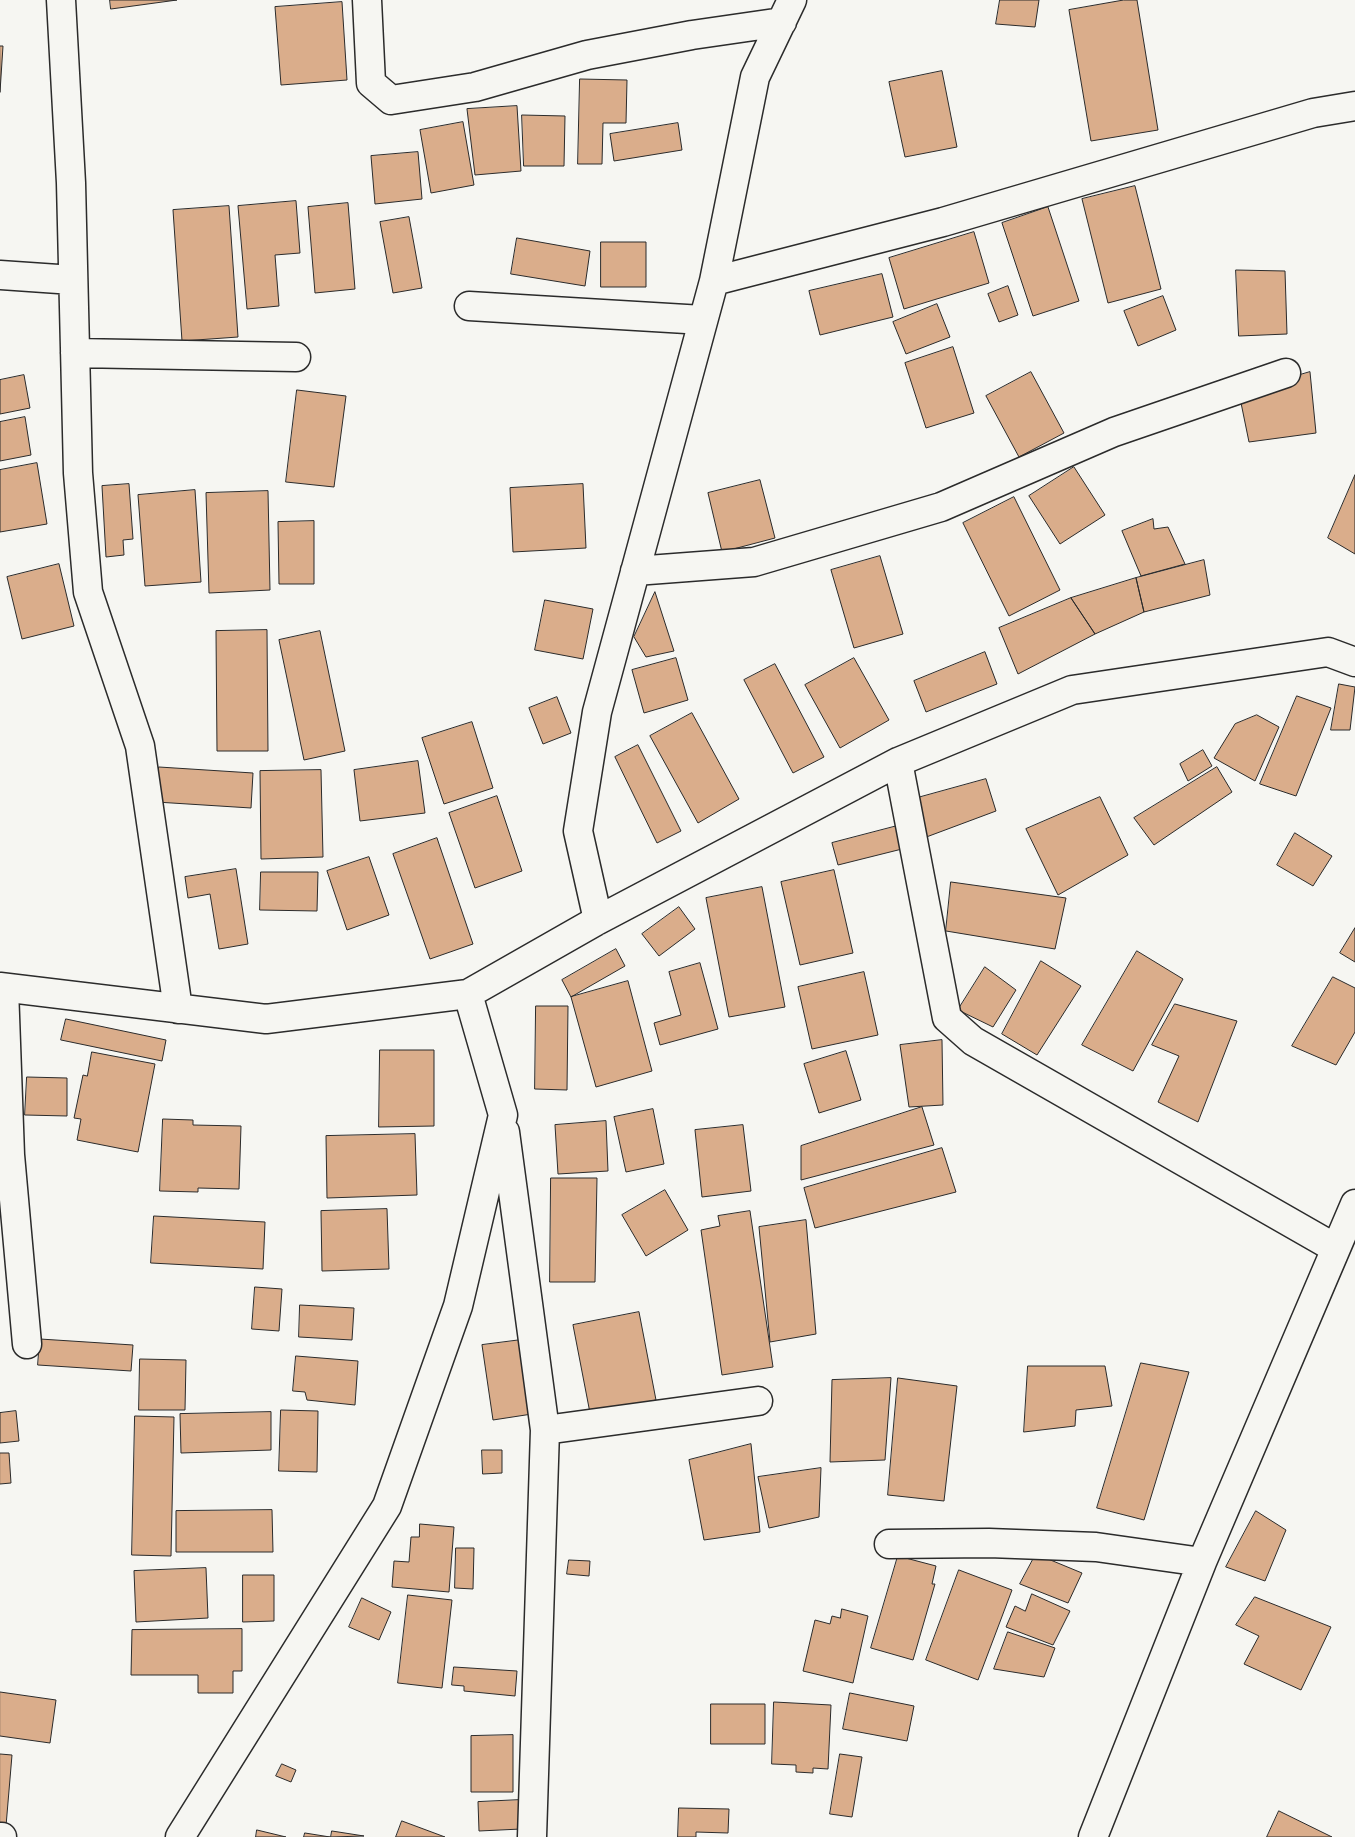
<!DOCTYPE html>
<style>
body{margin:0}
canvas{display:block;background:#f6f6f2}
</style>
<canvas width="1355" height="1837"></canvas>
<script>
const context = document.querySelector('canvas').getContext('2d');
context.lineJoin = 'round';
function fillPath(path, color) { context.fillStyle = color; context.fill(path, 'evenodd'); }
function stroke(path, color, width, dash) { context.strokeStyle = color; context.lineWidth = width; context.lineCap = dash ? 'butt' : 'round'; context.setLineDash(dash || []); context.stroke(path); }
const building = new Path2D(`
 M110 0H177L111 9Z
 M1000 0H1039L1035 27 996 24Z
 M1124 0H1137L1158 130 1091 141 1069 10Z
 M342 2 347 80 281 85 275 7Z
 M0 46H3L0 92Z
 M942 71 957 147 905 157 889 82Z
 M580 79 627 80 626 123H603L602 164H578Z
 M517 106 521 171 475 175 467 109Z
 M522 115 565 116 564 166H524Z
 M463 122 474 185 431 193 420 130Z
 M678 123 682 150 614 161 610 134Z
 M418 152 422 199 375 204 371 156Z
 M1135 186 1161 289 1108 303 1082 199Z
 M296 201 300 253 275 255 279 306 247 309 238 206Z
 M348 203 355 289 315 293 308 207Z
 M229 206 238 337 182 341 173 210Z
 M1048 207 1079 301 1033 316 1002 223Z
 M409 217 422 288 393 293 380 222Z
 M974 232 989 283 904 309 889 258Z
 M517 238 590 251 585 286 511 274Z
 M601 242H646V287H601Z
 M1236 270 1285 271 1287 334 1239 336Z
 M882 274 893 317 820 335 809 291Z
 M1008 286 1018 315 999 322 988 294Z
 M1163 296 1176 330 1138 346 1124 311Z
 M937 304 950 337 906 354 893 322Z
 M953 347 974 413 926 428 905 363Z
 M1031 372 1064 433 1019 457 986 396Z
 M1310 372 1316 433 1249 442 1239 393Z
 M24 375 30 408 0 414V380Z
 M297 390 346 396 334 487 286 482Z
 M25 417 31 455 0 461V422Z
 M37 463 47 524 0 532V470Z
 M1074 467 1105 515 1060 544 1029 496Z
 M1355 475V554L1328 538Z
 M760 480 775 538 722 552 708 493Z
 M129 484 133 539 123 540 124 555 106 557 102 486Z
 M583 484 586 548 513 552 510 488Z
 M195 490 201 582 145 586 138 495Z
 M268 491 270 590 209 593 206 493Z
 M1014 497 1060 590 1009 616 963 523Z
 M1153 519 1154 529 1168 527 1185 564 1141 576 1122 531Z
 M314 521V584H279L278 522Z
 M880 556 903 634 854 648 831 570Z
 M1204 560 1210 595 1144 612 1136 578Z
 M59 564 74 626 22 639 7 577Z
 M1136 578 1144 612 1095 634 1071 598Z
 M655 592 674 651 646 657 634 637Z
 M1071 598 1095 634 1018 674 999 628Z
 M545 600 593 609 583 659 535 650Z
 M267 630 268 751H217L216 631Z
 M320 631 345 751 304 760 279 640Z
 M985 652 997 684 926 712 914 681Z
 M676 658 688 700 644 713 632 670Z
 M854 658 889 720 840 748 805 685Z
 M775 664 824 757 793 773 744 680Z
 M1339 684 1355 687 1350 730H1331Z
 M1297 696 1331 708 1296 796 1260 784Z
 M557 697 571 733 543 744 529 708Z
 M692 713 739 799 698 823 650 736Z
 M1257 715 1279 727 1255 781 1214 758 1235 724Z
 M472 722 493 788 444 804 422 738Z
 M638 745 681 831 657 843 615 757Z
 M1203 750 1212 766 1188 781 1180 764Z
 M418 761 425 813 360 821 354 770Z
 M159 767 253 773 251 808 156 802Z
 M1217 767 1232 792 1154 845 1134 818Z
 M321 770 323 857 261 859 260 771Z
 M986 779 996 811 921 839 910 800Z
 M497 796 522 871 475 888 449 813Z
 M1100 797 1128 855 1058 895 1026 829Z
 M901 825 906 848 838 865 832 843Z
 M1295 833 1332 856 1313 886 1277 865Z
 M437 838 473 944 430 959 393 854Z
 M369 857 389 915 347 930 327 871Z
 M236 869 248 944 219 949 210 894 188 898 185 877Z
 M834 870 853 953 800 965 781 882Z
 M261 872H318L317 911 260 910Z
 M951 882 1066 898 1055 949 946 931Z
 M762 887 785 1007 729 1017 706 898Z
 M679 907 695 929 659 956 642 934Z
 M1355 928V962L1340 953Z
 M616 949 625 966 571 997 562 980Z
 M1137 951 1183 979 1133 1071 1082 1045Z
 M1041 961 1081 986 1037 1055 1002 1034Z
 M700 963 718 1029 660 1045 654 1023 681 1015 669 972Z
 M985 967 1016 990 993 1027 958 1010Z
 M864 972 878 1035 812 1049 798 987Z
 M1333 977 1355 988V1032L1336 1065 1292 1046Z
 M628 981 652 1071 596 1087 571 997Z
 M1175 1004 1237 1021 1198 1122 1158 1102 1179 1056 1152 1045Z
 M536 1006H568L567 1090 535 1089Z
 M66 1019 166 1040 162 1061 61 1040Z
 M942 1040 943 1105 909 1107 900 1045Z
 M380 1050H434V1126L379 1127Z
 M846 1051 861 1100 819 1113 804 1064Z
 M92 1052 155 1064 138 1152 77 1140 81 1119 74 1118 83 1075 87 1076Z
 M27 1077 67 1078V1116L25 1115Z
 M922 1107 934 1145 801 1180V1146Z
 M653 1109 664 1164 626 1172 614 1117Z
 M163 1119 193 1120V1125L241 1126 239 1189 198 1188V1192L160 1191Z
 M606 1121 608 1171 558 1174 555 1125Z
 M743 1125 751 1191 702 1197 695 1130Z
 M415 1134 417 1195 327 1198 326 1136Z
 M942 1148 956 1192 815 1228 804 1188Z
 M551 1178H597L595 1282H550Z
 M665 1190 688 1230 646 1256 622 1215Z
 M387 1209 389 1269 322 1271 321 1211Z
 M750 1211 773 1367 722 1375 701 1230 720 1226 718 1216Z
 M154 1216 265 1222 263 1269 151 1263Z
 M806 1220 816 1334 770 1342 759 1227Z
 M255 1287 282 1289 279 1331 252 1329Z
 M300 1305 354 1308 352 1340 299 1337Z
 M639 1312 656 1400 590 1413 573 1325Z
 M40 1339 133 1345 131 1371 38 1365Z
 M521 1340 532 1414 493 1420 482 1345Z
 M296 1356 358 1361 355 1405 307 1400 305 1392 293 1391Z
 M140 1359 186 1360 185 1410H139Z
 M1141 1363 1189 1372 1144 1520 1097 1508Z
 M1028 1366H1105L1112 1406 1076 1410 1075 1426 1024 1432Z
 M891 1378 885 1460 830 1462 832 1380Z
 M898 1378 957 1386 944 1501 888 1495Z
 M281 1410 318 1411 317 1472 279 1471Z
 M16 1411 19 1441 0 1443V1413Z
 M271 1412V1450L181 1453 180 1414Z
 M135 1416 174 1417 171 1556 132 1555Z
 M751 1444 760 1532 704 1540 689 1460Z
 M482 1450H502V1473L483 1474Z
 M0 1453H9L11 1483 0 1484Z
 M821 1468 819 1517 769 1528 758 1477Z
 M272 1510 273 1552H176V1511Z
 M1256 1511 1286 1530 1265 1581 1226 1567Z
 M420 1524 454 1527 449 1592 392 1587 394 1561 409 1562 411 1537H419Z
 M456 1548H474L473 1589 455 1588Z
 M1036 1554 1082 1573 1068 1603 1020 1584Z
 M898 1556 936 1566 932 1584H935L913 1660 871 1648Z
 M569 1560 590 1561 589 1576 567 1574Z
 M206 1568 208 1618 136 1622 134 1571Z
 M959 1570 1012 1590 978 1680 926 1660Z
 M243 1575H274V1621L243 1622Z
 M1032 1594 1070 1611 1053 1645 1006 1627 1015 1606 1025 1611Z
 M408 1595 452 1600 442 1688 398 1683Z
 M1255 1597 1331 1627 1301 1690 1244 1664 1259 1636 1236 1625Z
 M362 1598 391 1612 379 1640 349 1627Z
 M842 1609 868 1616 853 1683 803 1671 815 1620 830 1624 832 1616 840 1618Z
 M242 1629V1671H233V1693H198V1675H131L132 1630Z
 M1008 1632 1055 1648 1044 1677 994 1669Z
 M454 1667 517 1671 515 1696 464 1691V1686L452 1685Z
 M0 1692 56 1700 50 1743 0 1736Z
 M850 1693 914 1706 907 1741 843 1729Z
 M774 1702 831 1705 828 1769 813 1768V1773L796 1772V1765L772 1764Z
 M711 1704H765V1744H711Z
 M513 1735V1792H471V1736Z
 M0 1754 12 1755 6 1826H0Z
 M840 1754 862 1757 852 1817 830 1814Z
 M282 1764 296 1770 291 1782 276 1776Z
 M520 1800 521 1829 479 1831 478 1802Z
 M679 1808 729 1809 728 1833 696 1832V1837H678Z
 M1279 1811 1332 1837H1267Z
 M402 1821 445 1837H396Z
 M257 1830 286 1837H256Z
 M332 1831 364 1836 331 1837Z
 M305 1833 330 1837H304Z`);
fillPath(building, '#daad8b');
stroke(building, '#2b2b2b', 1);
const minor = new Path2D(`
 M61 0 71 183 78 473 88 592 140 746 178 1009
 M367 0 371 83 391 100 475 87 587 55 692 35 782 22
 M0 275 73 280
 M714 281 943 222 1313 113 1355 106
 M469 306 703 320
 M75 353 296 357
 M635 571 754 562 941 507 1114 432 1286 373
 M898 762 947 1018 973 1041 1335 1248
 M598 920 578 831 597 712 714 281 755 77 792 0
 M0 987 266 1019 468 994 598 920 898 762 1072 690 1328 652 1355 662
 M4 988 10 1155 27 1344
 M505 1132 545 1430 532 1837
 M545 1430 758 1401
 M889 1544 989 1543 1096 1547 1202 1562
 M0 1837H2
 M180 1837 387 1506 458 1306 503 1115 468 994
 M1093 1837 1202 1562 1355 1204`);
stroke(minor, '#2b2b2b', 31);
stroke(minor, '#f6f6f2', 28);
</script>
